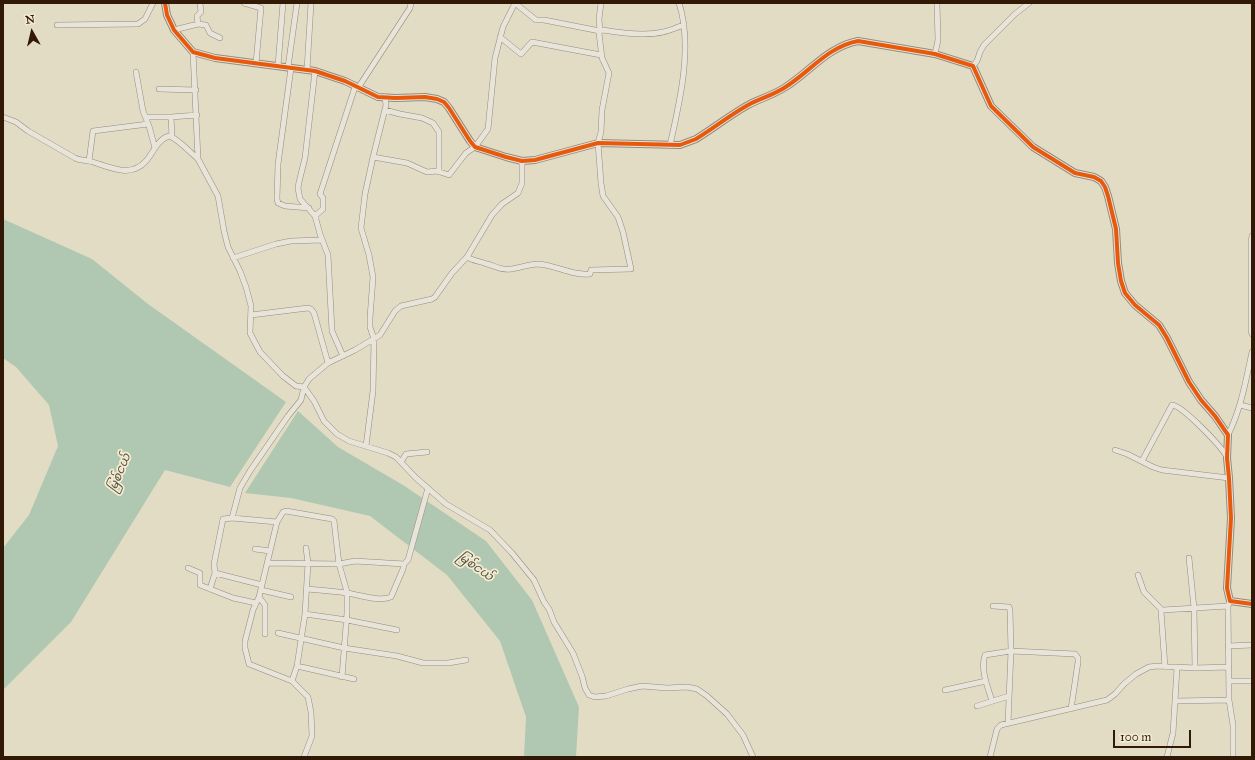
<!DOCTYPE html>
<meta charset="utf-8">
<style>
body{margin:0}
#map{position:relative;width:1255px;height:760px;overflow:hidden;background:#e2dcc5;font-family:"IM FELL Great Primer",serif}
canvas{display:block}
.frame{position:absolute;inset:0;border:4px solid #321906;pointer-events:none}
.north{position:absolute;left:12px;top:12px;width:40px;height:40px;-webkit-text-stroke:3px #f4ecd2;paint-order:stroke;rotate:352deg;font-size:11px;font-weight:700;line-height:16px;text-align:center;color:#321906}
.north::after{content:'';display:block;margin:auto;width:14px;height:18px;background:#321906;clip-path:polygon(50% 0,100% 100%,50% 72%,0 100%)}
.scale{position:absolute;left:1113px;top:730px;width:78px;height:18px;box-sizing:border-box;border:2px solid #321906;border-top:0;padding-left:5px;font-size:12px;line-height:14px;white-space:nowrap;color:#321906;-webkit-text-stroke:3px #f4ecd2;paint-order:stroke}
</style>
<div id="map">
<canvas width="1255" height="760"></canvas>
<div class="frame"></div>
<div class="north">N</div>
<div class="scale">100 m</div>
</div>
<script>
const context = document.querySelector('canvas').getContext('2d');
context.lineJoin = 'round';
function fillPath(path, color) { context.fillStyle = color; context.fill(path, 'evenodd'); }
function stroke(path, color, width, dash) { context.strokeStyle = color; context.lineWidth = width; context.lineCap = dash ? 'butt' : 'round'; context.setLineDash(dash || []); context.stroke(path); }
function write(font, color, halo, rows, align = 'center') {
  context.font = font + ' "IM FELL Great Primer","Noto Sans Myanmar",serif'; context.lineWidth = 3.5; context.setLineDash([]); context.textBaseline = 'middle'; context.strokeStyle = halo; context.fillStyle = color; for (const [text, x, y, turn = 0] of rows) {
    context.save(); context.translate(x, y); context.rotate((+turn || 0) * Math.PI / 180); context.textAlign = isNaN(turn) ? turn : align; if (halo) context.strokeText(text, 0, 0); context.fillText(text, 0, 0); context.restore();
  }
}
fillPath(new Path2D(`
 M3 219 92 259 148 304 286 402 230 487 165 470 71 622 3 690V548L29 515 58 446 49 405 16 367 3 358Z
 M298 411 338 447 403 485 486 541 532 600 579 707 576 757H524L526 717 500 641 447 575 370 516 291 498 245 493Z`), '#b0c8b1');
const minor = new Path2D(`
 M244 3 261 8 256 63
 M515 3 536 20H544L600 31 599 19 601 3
 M198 24 197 16 201 12 200 3
 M57 25 138 24 145 19 153 3
 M174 30 198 24 206 25 210 33 220 38
 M500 37 521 54 532 42 601 55
 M193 52 198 159 218 196 224 231 228 247 240 271 246 287 251 306 250 333 260 352 283 376 296 386 304 387 314 401 324 421 337 434 349 441 388 453 396 457 416 478 446 504 490 530 512 553 534 580 544 602 549 609 554 622 573 653 582 676 585 688 589 695 595 697 606 696 628 689 642 686 667 688 687 687 697 689 707 696 727 714 743 735 753 757
 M935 54 938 40 937 3
 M278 66 283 3
 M973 66 977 61 980 52 984 45 1015 14 1029 3
 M288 67 297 3
 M291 68 278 164 277 199 278 203 285 206 309 208
 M307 70 311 3
 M315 71 305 158 299 182 298 188 300 199 315 216
 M136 72 143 111 149 126 155 148
 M358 88 410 8 411 3
 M159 89 196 90
 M385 110 400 114 422 118 433 123 439 132V172
 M3 117 16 122 28 131 75 158C81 161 87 160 93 162 111 168 131 178 146 161 153 153 158 139 169 136 177 138 191 153 198 159
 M146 117H171L172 137
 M171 117 197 115
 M670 145C680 101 693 46 679 3
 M373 157 407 163 427 172 437 171 449 175 466 153 475 147 488 129 495 58 503 27 515 3
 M89 161 93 131 148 124
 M1252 236 1251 241V331L1252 334
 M467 257C473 261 480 261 487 264 496 266 501 271 511 269 520 268 529 264 538 264 556 265 572 276 590 274L591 270 631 269 623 232 618 217 603 196 601 183 598 143 601 132 602 110 609 73 602 58 599 33 600 31 603 30C621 33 646 36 663 32 670 31 677 27 684 25
 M233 258 276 244 291 241 322 240
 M251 315 308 308 311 309 314 313 328 363
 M343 356 332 331 328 255 320 234 315 216 323 209V198L320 194 355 87
 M1240 405 1252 408
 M1228 435C1241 409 1246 380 1252 352
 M366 446 373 391 374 339 370 327V318L373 277 369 255 361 228 365 194 373 157 386 105 385 97
 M1115 450 1127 454 1153 467 1162 470 1229 478
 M1142 461 1172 405C1183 406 1221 446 1227 457
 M401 462 406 454 427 452
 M277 522 283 512 286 511 332 519 334 521 339 564 347 592V613L342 677
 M255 549 270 551
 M1189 558 1194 608 1195 668
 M268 563 339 564 355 561 404 564 408 560 428 488
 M188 568 200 573V585L233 598 256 603
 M215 573 262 585
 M1138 575 1144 592 1162 610
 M210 589 215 573 214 564 223 519 232 518
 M307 589C320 590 334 591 347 593 361 595 378 602 391 597L403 569 404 564
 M261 590 291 597
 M259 597 265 605V634
 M1230 601 1228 606 1229 700 1233 725V757
 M993 606 1009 607 1010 610 1011 651 1008 723
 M305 614 347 620 397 630
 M278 633 344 648 397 656 423 663H448L466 660
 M1228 646 1252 645
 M297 666 354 679
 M1165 667 1161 611 1163 610 1228 606
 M292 681 297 666 305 614 308 563 306 548
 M1229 681H1252
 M945 690 986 681
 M992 701C988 688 980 669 985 655L1011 651 1075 654 1078 658V662L1071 709
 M1176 701 1229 700
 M977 706 1009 696
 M304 757 312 736 311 712 308 697 292 681 249 664 245 648V641L253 610 259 597 277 522 232 518 240 488 250 471 288 416 301 400 304 387 309 379 328 363 355 350 380 335 395 311 401 306 432 299 435 297 452 273 467 257 492 215 502 204 518 193 522 183V161
 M990 757 997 729 1001 725 1107 700 1115 694 1124 684 1136 674 1149 667 1157 666 1195 668 1229 667
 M1167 757 1173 733 1177 668`);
const tertiary = new Path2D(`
 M165 3 167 15 174 30 193 52 215 58 315 71 345 81 378 97 396 98 425 97 437 99 444 102 449 108 470 141 475 147 506 157 522 161 535 160 598 143 680 145 696 139C714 128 730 115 748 105 759 99 773 95 784 88 810 72 827 47 858 41L935 54 973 66 991 106 1033 147 1075 173 1094 177 1101 181 1105 187 1108 196 1116 229 1118 263 1121 281 1125 293 1135 305 1159 325 1167 338 1189 382 1201 400 1215 416 1228 435 1227 458 1229 478 1231 518 1227 588 1230 601 1252 604`);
stroke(minor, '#938c7d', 6);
stroke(tertiary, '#938c7d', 8);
stroke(minor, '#e8e4d9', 5);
stroke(tertiary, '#e8e4d9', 6);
stroke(new Path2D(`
 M165 3 167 15 174 30 193 52 215 58 315 71 345 81 378 97 396 98 425 97 437 99 444 102 449 108 470 141 475 147 506 157 522 161 535 160 598 143 680 145 696 139C714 128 730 115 748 105 759 99 773 95 784 88 810 72 827 47 858 41L935 54 973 66 991 106 1033 147 1075 173 1094 177 1101 181 1105 187 1108 196 1116 229 1118 263 1121 281 1125 293 1135 305 1159 325 1167 338 1189 382 1201 400 1215 416 1228 435 1227 458 1229 478 1231 518 1227 588 1230 601 1252 604`), '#e8590c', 4);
write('italic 12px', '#57533f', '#f4ecd2', [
 ["မြစ်ငယ်",120,473,-67],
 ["မြစ်ငယ်",475,567,35]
]);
</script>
